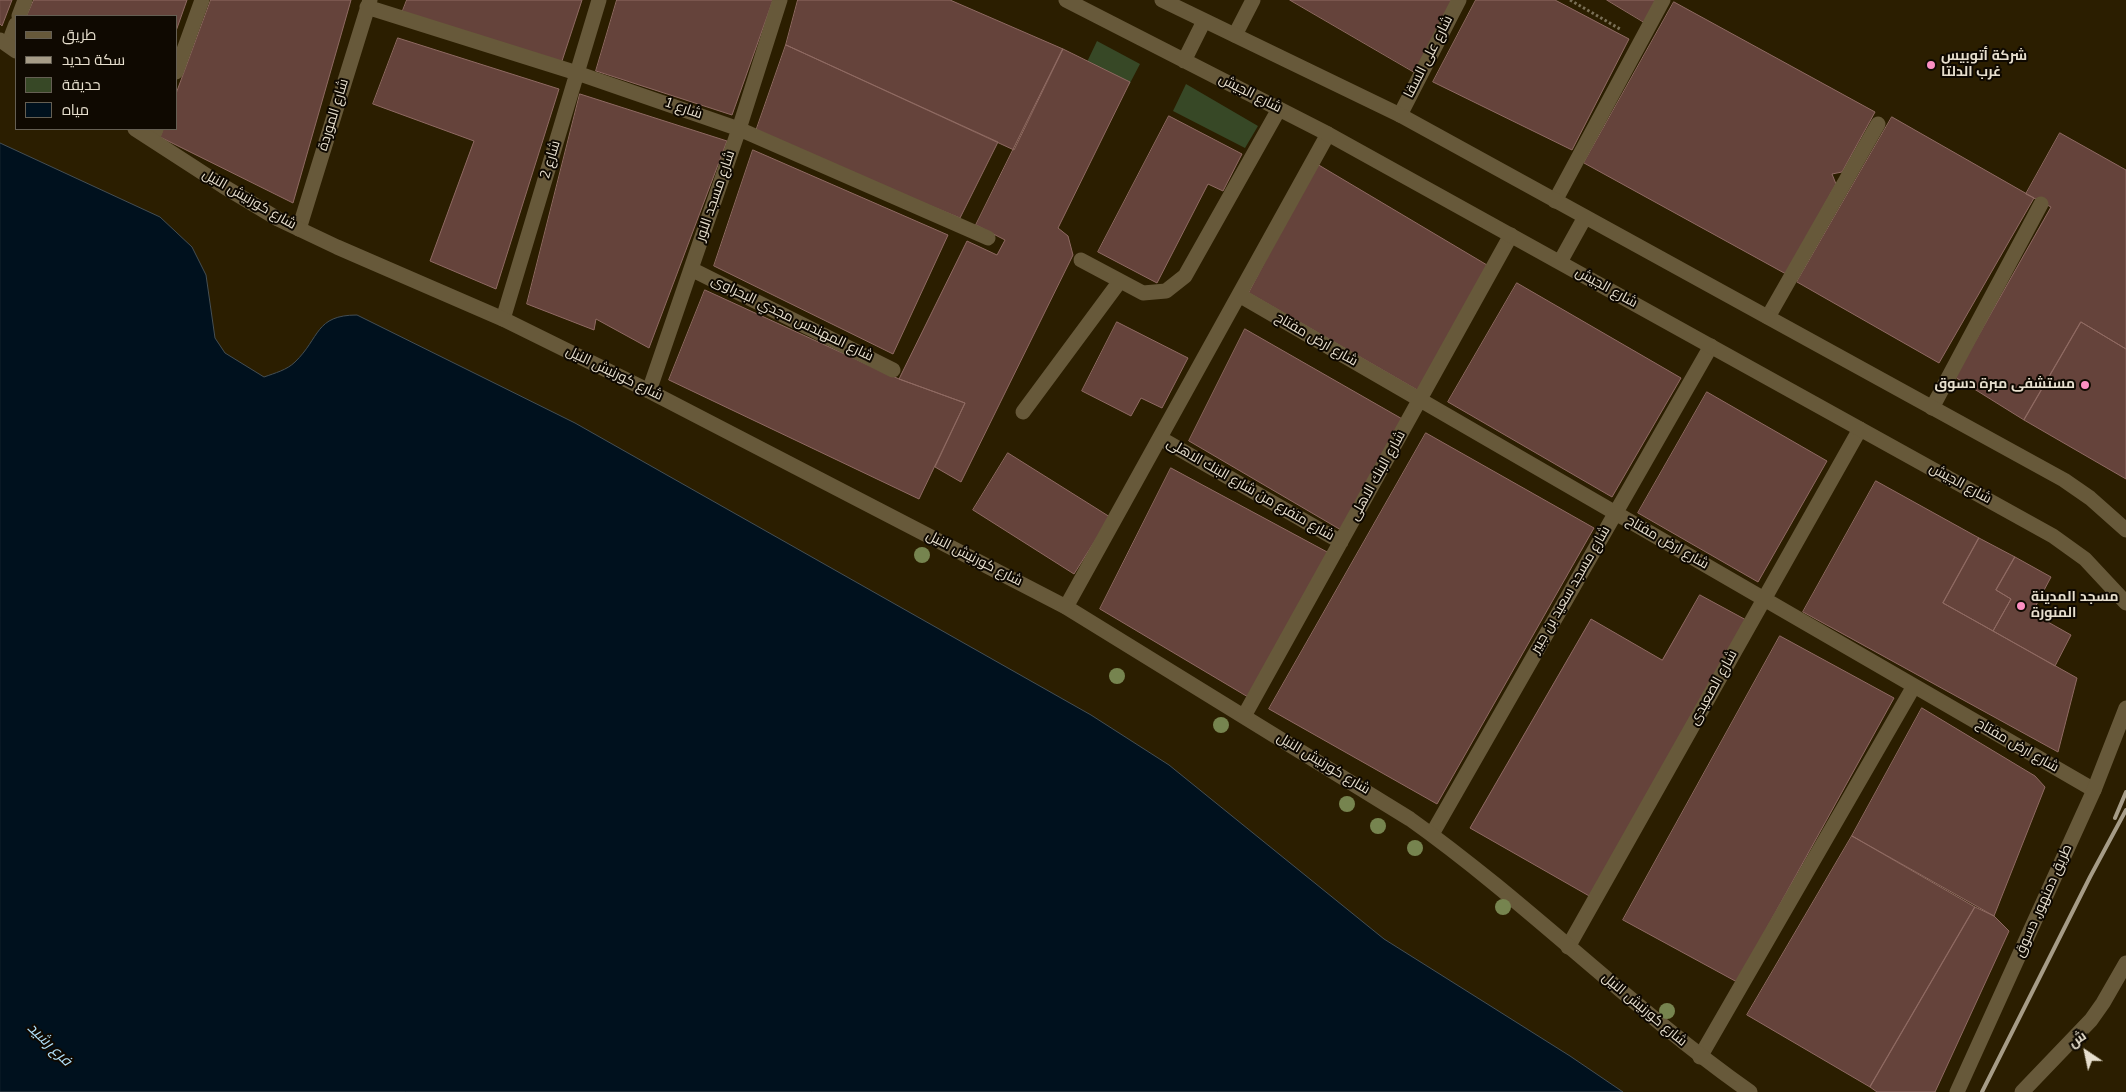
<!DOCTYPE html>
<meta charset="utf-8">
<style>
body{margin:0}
#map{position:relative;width:2126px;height:1092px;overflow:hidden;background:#2b1e00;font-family:"Nunito Sans",Cairo,sans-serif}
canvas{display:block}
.legend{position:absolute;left:15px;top:15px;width:162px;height:115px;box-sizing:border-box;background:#0f0901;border:1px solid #655f53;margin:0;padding:6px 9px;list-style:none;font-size:15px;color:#e7dfce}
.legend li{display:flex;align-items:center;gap:10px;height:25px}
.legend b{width:25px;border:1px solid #655f53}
.north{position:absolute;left:2061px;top:1027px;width:50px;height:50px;-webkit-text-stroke:4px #0f0901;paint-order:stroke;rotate:326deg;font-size:14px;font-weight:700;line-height:20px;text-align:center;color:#e7dfce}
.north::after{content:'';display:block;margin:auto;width:18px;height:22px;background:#e7dfce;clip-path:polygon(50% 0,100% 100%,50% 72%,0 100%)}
</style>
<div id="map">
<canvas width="2126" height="1092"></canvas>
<ul class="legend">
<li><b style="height:6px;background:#67593a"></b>طريق</li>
<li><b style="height:6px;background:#a69c87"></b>سكة حديد</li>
<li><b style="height:14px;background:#374826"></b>حديقة</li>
<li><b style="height:14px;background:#00111e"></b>مياه</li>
</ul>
<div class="north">ش</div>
</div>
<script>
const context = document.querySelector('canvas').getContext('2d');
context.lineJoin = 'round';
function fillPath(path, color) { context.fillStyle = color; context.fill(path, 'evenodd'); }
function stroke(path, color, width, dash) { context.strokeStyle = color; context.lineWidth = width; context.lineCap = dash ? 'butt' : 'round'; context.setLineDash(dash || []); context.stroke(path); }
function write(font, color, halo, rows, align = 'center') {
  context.font = font + ' "Nunito Sans",Cairo,sans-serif'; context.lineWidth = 4; context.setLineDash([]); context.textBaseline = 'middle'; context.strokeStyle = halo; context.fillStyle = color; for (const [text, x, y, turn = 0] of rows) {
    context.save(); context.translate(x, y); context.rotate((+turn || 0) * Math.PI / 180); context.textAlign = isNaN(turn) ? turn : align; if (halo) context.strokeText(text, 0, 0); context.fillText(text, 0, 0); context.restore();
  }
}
fillPath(new Path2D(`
 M1097 41 1140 64 1129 85 1087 62Z
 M1186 84 1258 126 1245 148 1173 111Z`), '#374826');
const water = new Path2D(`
 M0 143 160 217 192 247 206 275 215 338 225 353 264 377C275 373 287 370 295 362 320 338 315 315 357 315L575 423 1091 715 1169 765 1384 939 1570 1056 1623 1092H0Z`);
fillPath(water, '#00111e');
stroke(water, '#454f53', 1);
const building = new Path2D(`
 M0 0H12L2 26 0 24Z
 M34 0H187L176 31V16H27Z
 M211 0H351L293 203 160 137 163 129H176V94Z
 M407 0H582L561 64 402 13Z
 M617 0H773L732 115 596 71Z
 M798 0H950L1063 49 1014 150 786 45Z
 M1290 0H1452L1416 73Z
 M1476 0H1555L1629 39 1572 150 1433 82Z
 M1607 0H1657L1644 22Z
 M1674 2 1875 112 1842 172 1832 174 1836 184 1786 274 1584 163Z
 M398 38 559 89 496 289 430 261 474 141 373 104Z
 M786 45 998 142 960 218 755 134Z
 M1063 49 1130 82 1058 228 1068 236 1073 255 961 482 935 467 965 403 899 379 967 241 997 255 1005 240 976 225Z
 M580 94 727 141 649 348 596 319 594 330 527 304Z
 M1169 116 1242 154 1223 191 1208 184 1157 283 1098 252Z
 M1892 117 2034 198 1939 363 1797 282Z
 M2060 133 2126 170V349L2081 322 2024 420 1955 377 2051 207 2026 194Z
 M753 150 948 235 893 354 714 266Z
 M1317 164 1487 265 1419 391 1249 293Z
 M1517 283 1681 378 1612 497 1448 402Z
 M705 290 899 379 965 403 919 499 669 380Z
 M1117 322 1188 358 1162 408 1141 398 1131 416 1082 391Z
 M2081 322 2126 349V479L2024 420Z
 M1245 329 1404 420 1341 530 1189 441Z
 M1707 392 1827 461 1758 582 1638 513Z
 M1426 433 1594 528 1437 804 1269 709Z
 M1008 453 1110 517 1074 574 973 510Z
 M1171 468 1329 553 1248 697 1100 609Z
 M1876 481 1979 538 1943 603 2077 678 2058 752 1803 612Z
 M1979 538 2015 557 1996 590 2011 599 1993 631 1943 603Z
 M2015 557 2051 577 2032 613 2071 635 2055 666 1993 631 2011 599 1996 590Z
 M1700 595 1748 621 1591 897 1470 828 1591 619 1662 660Z
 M1780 636 1894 698 1737 982 1623 920Z
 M1922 708 2035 776 2045 787 1994 916 1852 836Z
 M1852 836 1975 907 1870 1087 1747 1015Z
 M1975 907 1994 916 2009 931 1935 1092H1877L1870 1087Z`);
fillPath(building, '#65433b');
stroke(building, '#8f6a62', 1);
stroke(new Path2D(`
 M1570 0 1620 29`), '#7a7057', 3, [2.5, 2.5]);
stroke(new Path2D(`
 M1081 260 1143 293 1166 291 1185 276 1279 109
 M1023 412 1120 281`), '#67593a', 15);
stroke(new Path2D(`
 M367 7 577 73 739 129 988 238
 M19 16 25 0
 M1235 35 1253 0
 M8 45 16 24
 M176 72 202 0
 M1400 115 1459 0
 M152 139 156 129
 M1555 201 1663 0
 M299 229 370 0
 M691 269 893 370
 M1239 295 2094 790
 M1768 317 1878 124
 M503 319 599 0
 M649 391 739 129 780 0
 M1932 408 2041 204
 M1160 438 1341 542
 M1066 607 1328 134
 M1244 716 1511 235
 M1432 834 1711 346
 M1568 947 1860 429
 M1700 1057 1914 686`), '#67593a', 15);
stroke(new Path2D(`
 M1066 0 1328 134 2053 536 2085 559 2126 603
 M1162 0 1400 115 2064 480 2090 498 2126 530
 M0 40 16 51
 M1184 61 1204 21
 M135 129 223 186 278 219 337 247 503 319 649 391 1066 607 1410 819C1528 903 1631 1008 1750 1092
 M1560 262 1585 217
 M1957 1092 2094 790 2126 708
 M2022 1092 2091 1020 2103 1003 2126 963`), '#67593a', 15);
stroke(new Path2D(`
 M2115 818 2126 792
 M1982 1092 2090 877 2126 810`), '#a69c87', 4);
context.fillStyle = '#76844f';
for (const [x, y] of [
 [922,555],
 [1117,676],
 [1221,725],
 [1347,804],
 [1378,826],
 [1415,848],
 [1503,907],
 [1667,1011]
]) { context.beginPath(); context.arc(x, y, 8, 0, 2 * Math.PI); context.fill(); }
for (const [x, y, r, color] of [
 [1931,65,5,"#fc8fc2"],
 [2085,385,5,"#fc8fc2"],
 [2021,606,5,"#fc8fc2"]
]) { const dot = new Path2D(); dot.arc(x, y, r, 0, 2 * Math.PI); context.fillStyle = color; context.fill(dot); stroke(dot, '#0f0901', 2); }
write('14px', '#e7dfce', '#0f0901', [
 ["شارع على السقا",1429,57,-63],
 ["شارع الجيش",1250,94,27],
 ["شارع 1",683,109,19],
 ["شارع الموردة",334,115,-73],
 ["شارع 2",551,160,-73],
 ["شارع مسجد النور",716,196,-71],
 ["شارع كورنيش النيل",249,200,30],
 ["شارع الجيش",1606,288,29],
 ["شارع المهندس مجدي البحراوى",792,319,26],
 ["شارع ارض مفتاح",1316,340,30],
 ["شارع كورنيش النيل",614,374,26],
 ["شارع البنك الاهلى",1378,476,-61],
 ["شارع الجيش",1960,484,29],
 ["شارع متفرع من شارع البنك الاهلى",1250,490,30],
 ["شارع ارض مفتاح",1667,543,30],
 ["شارع كورنيش النيل",974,559,27],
 ["شارع مسجد سعيد بن جبير",1571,590,-60],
 ["شارع الصعيدى",1714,688,-61],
 ["شارع ارض مفتاح",2017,746,30],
 ["شارع كورنيش النيل",1323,764,31],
 ["طريق دمنهور, دسوق",2044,901,-66],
 ["شارع كورنيش النيل",1644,1010,40]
]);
write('bold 14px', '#e7dfce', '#0f0901', [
 ["شركة أتوبيس",1941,57],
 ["غرب الدلتا",1941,73],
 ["مستشفى مبرة دسوق",2075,385,"right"],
 ["مسجد المدينة",2031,598],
 ["المنورة",2031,614]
], 'left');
write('italic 15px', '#b3e2fc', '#0f0901', [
 ["فرع رشيد",49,1045,44]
]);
</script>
